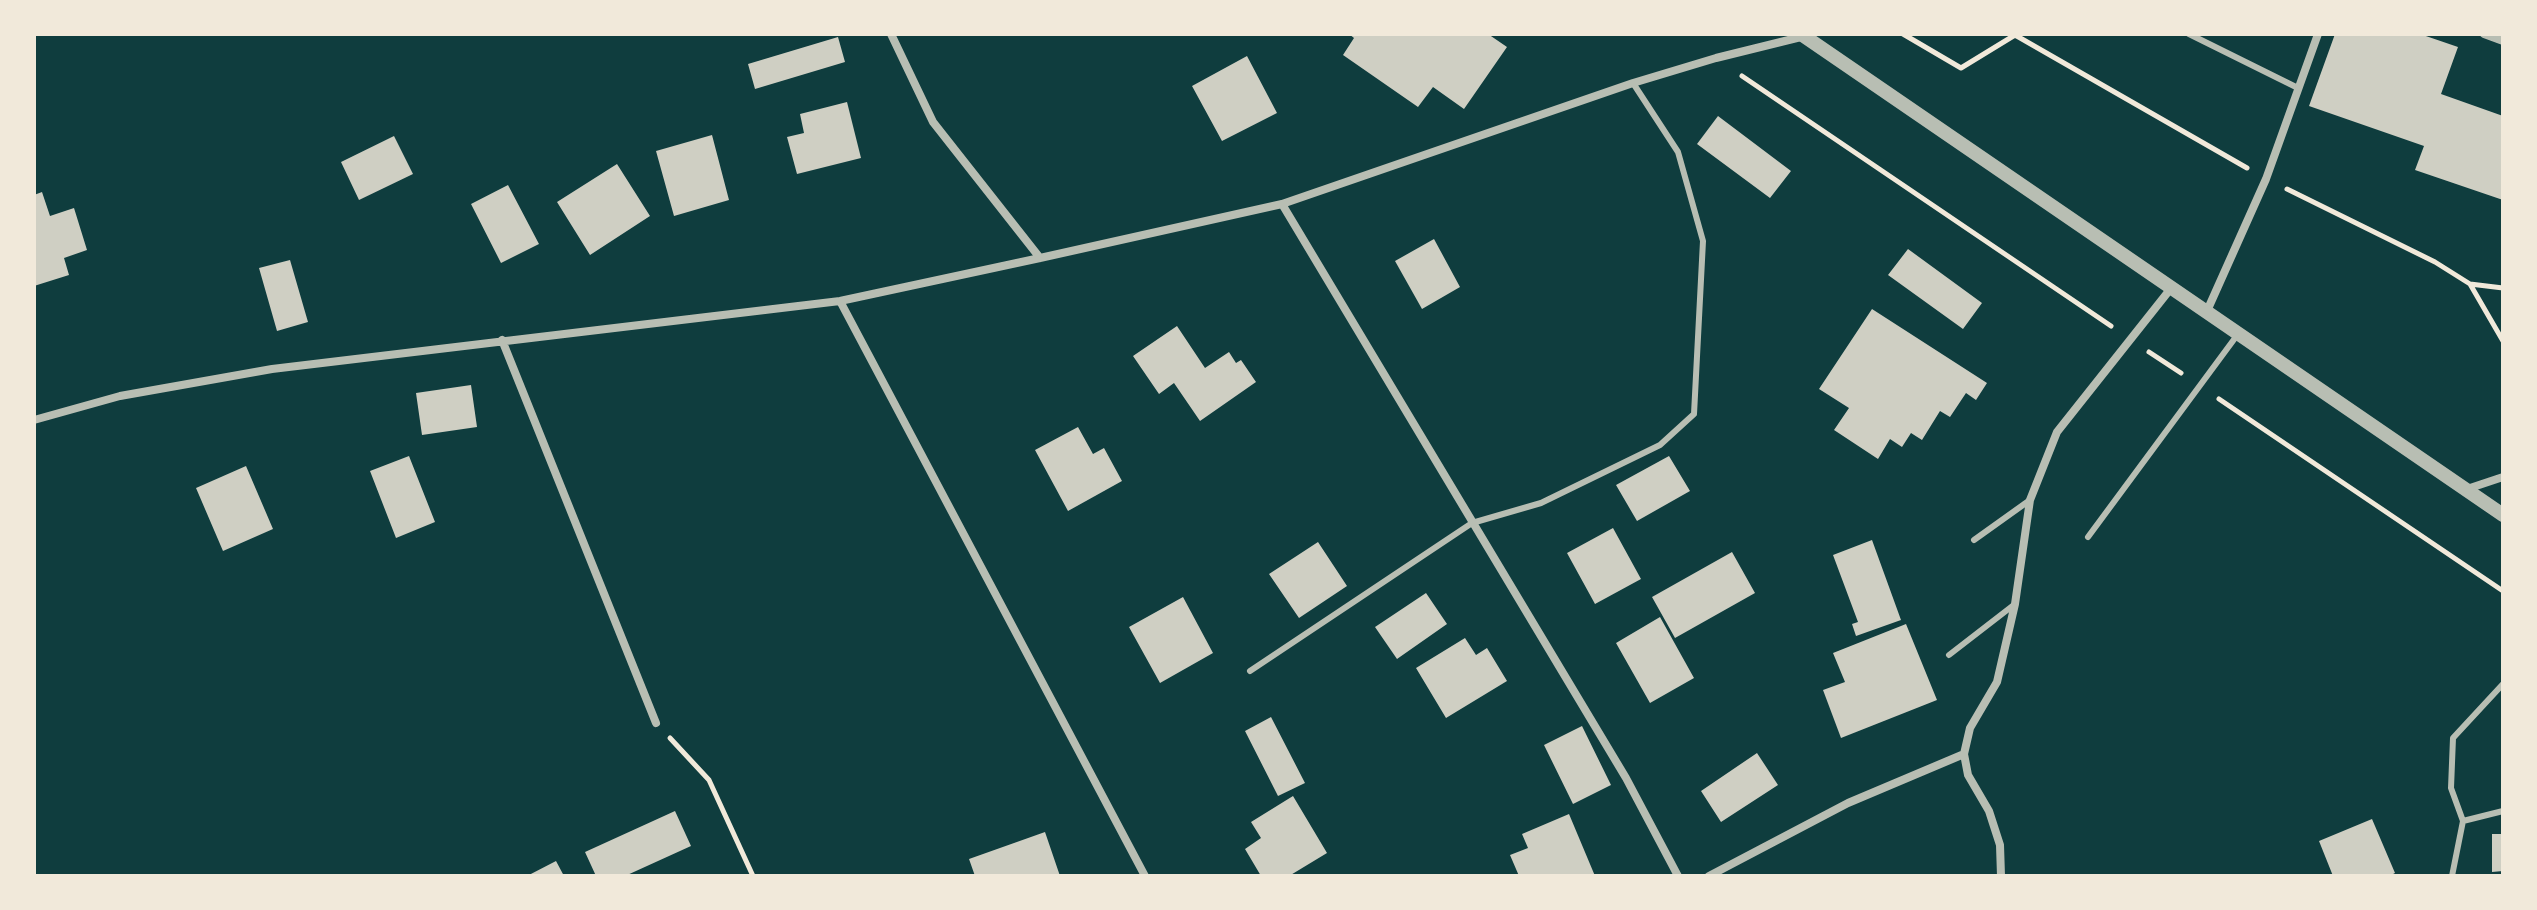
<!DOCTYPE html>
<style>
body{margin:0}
#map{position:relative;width:2537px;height:910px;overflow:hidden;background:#0f3d3e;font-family:"IBM Plex Sans",sans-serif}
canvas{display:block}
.frame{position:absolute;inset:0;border:36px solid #f1e9da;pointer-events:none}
</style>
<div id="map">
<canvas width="2537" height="910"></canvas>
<div class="frame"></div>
</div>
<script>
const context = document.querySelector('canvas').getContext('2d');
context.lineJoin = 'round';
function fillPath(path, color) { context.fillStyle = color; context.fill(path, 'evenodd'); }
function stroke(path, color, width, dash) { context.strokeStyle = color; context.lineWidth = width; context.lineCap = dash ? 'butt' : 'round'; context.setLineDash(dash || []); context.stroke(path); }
fillPath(new Path2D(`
 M1349 34H1488L1507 47 1464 109 1433 87 1418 107 1343 55 1354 38Z
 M2335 34H2420L2458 47 2441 94 2503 116V200L2415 170 2424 146 2309 106Z
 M838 37 845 62 755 89 748 64Z
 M1247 56 1277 113 1222 141 1192 86Z
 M847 102 861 158 797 174 787 137 804 133 800 114Z
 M1718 116 1791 171 1770 198 1697 144Z
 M712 135 729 200 674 216 656 151Z
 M394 136 413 174 359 200 341 162Z
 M617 164 650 216 590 255 557 202Z
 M508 185 539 244 501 263 471 204Z
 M42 192 50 216 74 208 87 250 64 258 69 275 34 286V195Z
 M1434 239 1460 287 1422 309 1395 261Z
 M1908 249 1982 303 1963 329 1888 275Z
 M290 260 308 322 277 331 259 268Z
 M1872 309 1987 383 1976 400 1966 393 1950 417 1940 411 1922 440 1911 433 1902 447 1890 439 1878 459 1834 430 1849 408 1819 389Z
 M1177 326 1205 368 1229 352 1236 363 1241 360 1256 382 1200 421 1174 383 1159 394 1133 356Z
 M471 385 477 427 422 435 416 393Z
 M1078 427 1093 454 1104 448 1122 481 1068 511 1035 450Z
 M409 456 435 522 396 538 370 471Z
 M1669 456 1690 491 1637 521 1616 485Z
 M246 466 273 529 223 551 196 488Z
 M1613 528 1641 579 1595 604 1567 553Z
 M1872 540 1901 620 1856 636 1852 624 1858 622 1833 555Z
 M1318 542 1347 586 1299 618 1269 574Z
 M1732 552 1755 593 1675 638 1652 597Z
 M1426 593 1447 624 1397 659 1375 627Z
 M1183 597 1213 653 1160 683 1129 627Z
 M1660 617 1694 678 1650 703 1616 643Z
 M1906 624 1937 700 1841 738 1823 690 1845 682 1833 653Z
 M1465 638 1476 655 1487 648 1507 681 1446 718 1416 668Z
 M1271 717 1305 783 1278 796 1245 731Z
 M1582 726 1611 785 1573 804 1544 745Z
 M1757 753 1778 785 1721 822 1701 791Z
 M1293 796 1327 853 1289 876H1261L1245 849 1261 838 1251 822Z
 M675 811 691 846 625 876H596L585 852Z
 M1569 814 1595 876H1519L1510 855 1528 848 1522 834Z
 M2372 819 2395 873 2389 876H2333L2319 841Z
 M1045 832 1060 876H975L969 859Z
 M2492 834H2503V871L2492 872Z
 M556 861 564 876H527Z`), '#cfcfc3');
stroke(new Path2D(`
 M1903 34 1961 68 2015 35 2247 168
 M1742 76 2111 326
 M2287 189 2435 262 2470 284 2503 288
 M2470 284 2503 341
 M2149 352 2181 373
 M2219 399 2503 591
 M670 738 709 780 753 876`), '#f1e9da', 5);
stroke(new Path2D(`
 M2189 34 2298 88
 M2088 537 2238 334
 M1974 540 2030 500
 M1949 655 2015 604
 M1250 671 1472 523 1541 503 1660 445 1694 414 1703 241 1678 152 1633 83
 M2463 821 2503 811
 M2452 876 2463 821 2451 788 2453 738 2503 684`), '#b8beb3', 6);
stroke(new Path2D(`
 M891 34 933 122 1040 258
 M2484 34 2503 41
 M1282 204 1626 778 1678 876
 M840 301 1145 876
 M2207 311 2266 179 2318 34
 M502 340 656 723
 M34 420 120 396 272 369 840 301 1040 258 1282 204 1633 83 1716 58 1805 36
 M2467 489 2503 477
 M1709 876 1848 803 1964 754
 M2001 876 2000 845 1989 811 1968 775 1964 754 1970 728 1997 682 2015 604 2030 500 2057 432 2172 287`), '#b8beb3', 8);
stroke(new Path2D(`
 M1801 34 2503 515`), '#b8beb3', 14);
</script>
